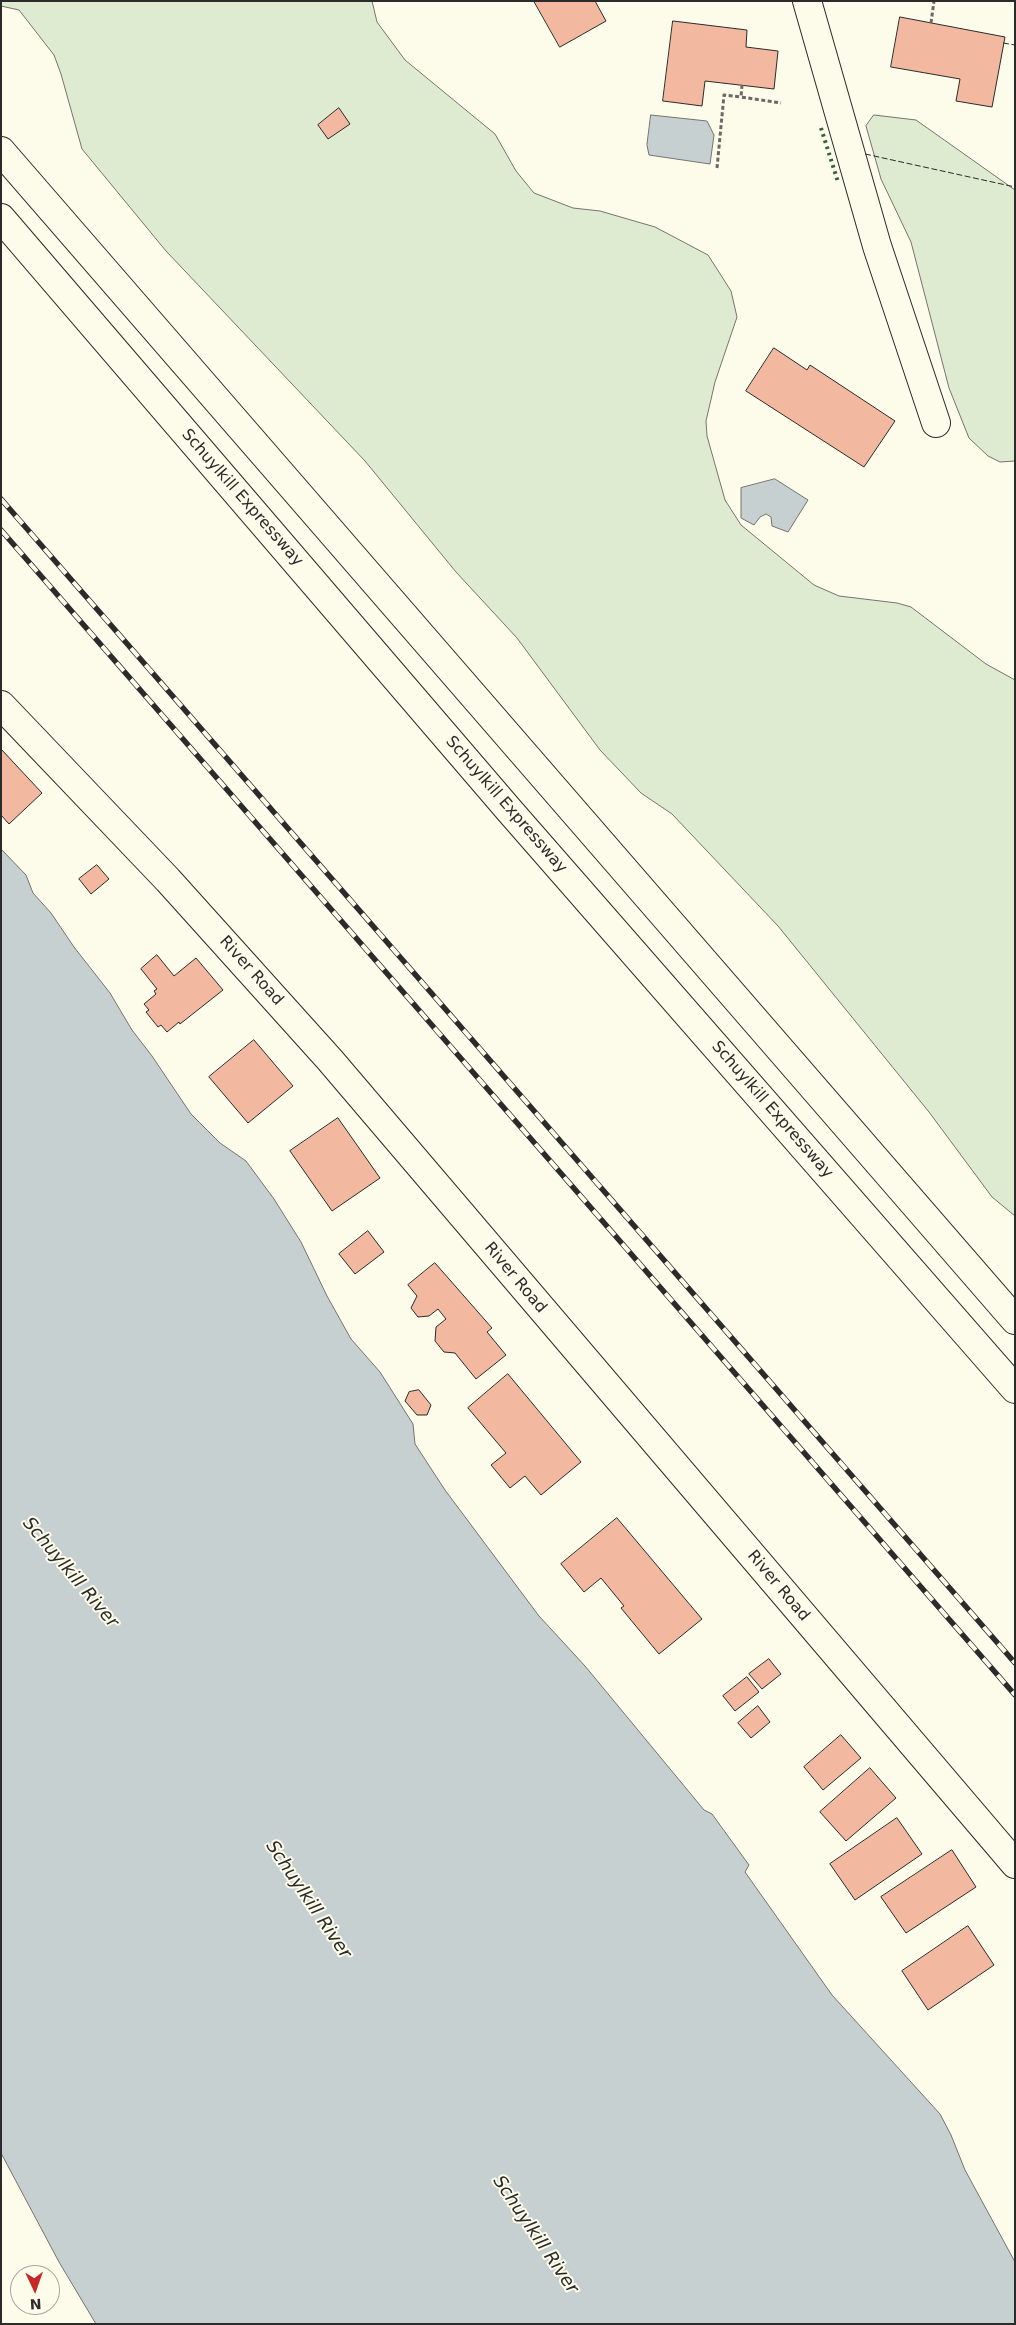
<!DOCTYPE html>
<style>
body{margin:0}
#map{position:relative;width:1016px;height:2325px;overflow:hidden;background:#fdfbea;font-family:"DejaVu Sans",sans-serif}
canvas{display:block}
.frame{position:absolute;inset:0;border:2px solid #2b2b2b;pointer-events:none}
.north{position:absolute;left:10px;top:2265px;width:50px;height:50px;box-sizing:border-box;background:#fdfbea;border:1px solid #a9a89e;border-radius:50%;rotate:177deg;font-size:14px;font-weight:700;line-height:20px;text-align:center;color:#2b2b2b}
.north::after{content:'';display:block;margin:auto;width:18px;height:22px;background:#c62828;clip-path:polygon(50% 0,100% 100%,50% 72%,0 100%)}
</style>
<div id="map">
<canvas width="1016" height="2325"></canvas>
<div class="frame"></div>
<div class="north">N</div>
</div>
<script>
const context = document.querySelector('canvas').getContext('2d');
context.lineJoin = 'round';
function fillPath(path, color) { context.fillStyle = color; context.fill(path, 'evenodd'); }
function stroke(path, color, width, dash) { context.strokeStyle = color; context.lineWidth = width; context.lineCap = dash ? 'butt' : 'round'; context.setLineDash(dash || []); context.stroke(path); }
function write(font, color, halo, rows, align = 'center') {
  context.font = font + ' "DejaVu Sans",sans-serif'; context.lineWidth = 4; context.setLineDash([]); context.textBaseline = 'middle'; context.strokeStyle = halo; context.fillStyle = color; for (const [text, x, y, turn = 0] of rows) {
    context.save(); context.translate(x, y); context.rotate((+turn || 0) * Math.PI / 180); context.textAlign = isNaN(turn) ? turn : align; if (halo) context.strokeText(text, 0, 0); context.fillText(text, 0, 0); context.restore();
  }
}
const green = new Path2D(`
 M1 1H372L377 22 405 60 495 134 516 171 534 193 573 208 600 211 655 227 708 255 731 291 737 317 715 382 706 421 707 436 725 500 741 525 814 585 839 596 897 603 911 607 986 664 1015 680V1216L992 1197 929 1112 778 926 672 814 641 793 600 750 517 638 456 572 365 461 166 251 82 149 61 74 54 55 19 10 1 6Z
 M874 115 916 120 1015 190V461L1000 462 988 456 969 438 949 388 911 242 881 179 866 126Z`);
fillPath(green, '#deebd1');
stroke(green, '#74746e', 1);
const water = new Path2D(`
 M651 115 707 121 714 135 710 164 649 155 647 145Z
 M775 479 808 500 788 532 772 526 771 517 766 514 760 517 754 525 741 518V488Z
 M1 849 26 875 33 893 51 913 74 947 110 993 132 1030 152 1056 191 1114 220 1143 246 1161 274 1199 301 1242 327 1296 351 1339 380 1372 413 1424 415 1444 445 1490 539 1616 585 1666 704 1810 712 1814 749 1865 745 1872 832 1995 940 2114 951 2135 965 2170 1015 2262V2324H96L59 2262 1 2153Z`);
fillPath(water, '#c7d0d0');
stroke(water, '#74746e', 1);
const building = new Path2D(`
 M534 1H595L606 21 560 47Z
 M900 17 1005 37 992 107 956 101 960 79 891 67Z
 M673 21 747 30 746 47 778 51 774 89 705 81 702 106 663 101Z
 M339 108 350 124 328 139 318 125Z
 M774 348 807 370 810 365 895 421 864 467 746 391Z
 M1 749 42 793 9 824 1 815Z
 M97 865 109 879 91 894 79 879Z
 M157 955 174 976 196 958 223 990 180 1024 179 1022 167 1032 161 1025 158 1027 146 1012 149 1010 144 1004 156 994 154 991 157 989 141 969Z
 M254 1040 293 1086 248 1123 209 1077Z
 M338 1118 380 1178 332 1211 290 1151Z
 M368 1231 384 1252 355 1274 339 1254Z
 M435 1263 492 1328 487 1332 506 1355 476 1379 455 1353 444 1352 435 1341 436 1327 446 1319 438 1309 429 1316 418 1317 411 1308 417 1296 408 1285Z
 M508 1374 581 1462 541 1495 525 1476 510 1488 491 1465 506 1453 468 1408Z
 M419 1390 431 1405 427 1415H417L405 1401 409 1392Z
 M617 1518 702 1619 659 1654 621 1608 624 1606 601 1578 584 1592 561 1564Z
 M769 1659 781 1674 762 1689 749 1674Z
 M747 1677 759 1692 735 1711 723 1696Z
 M758 1706 770 1722 751 1738 738 1723Z
 M841 1735 861 1758 823 1790 804 1767Z
 M870 1768 896 1798 846 1841 820 1812Z
 M897 1818 922 1854 855 1900 830 1864Z
 M952 1850 976 1887 906 1933 881 1897Z
 M968 1926 994 1965 928 2010 902 1971Z`);
fillPath(building, '#f2b8a0');
stroke(building, '#2b2b2b', 1);
const minor = new Path2D(`
 M807 1 877 246 936 423
 M1 705 168 880 330 1060 1015 1864`);
const highway = new Path2D(`
 M1 151 1015 1320
 M1 218 509 810 1015 1389`);
stroke(minor, '#2b2b2b', 30);
stroke(highway, '#2b2b2b', 30);
stroke(new Path2D(`
 M931 23 934 1
 M742 85 741 97 781 103
 M717 168 724 95 741 97`), '#6a6964', 3, [4, 2.5]);
stroke(minor, '#fdfbea', 28);
stroke(highway, '#fdfbea', 28);
const rail = new Path2D(`
 M1 499 1015 1663
 M1 530 1015 1695`);
stroke(rail, '#2b2b2b', 5.5);
stroke(rail, '#fdfbea', 4, [11]);
stroke(new Path2D(`
 M821 128 838 182`), '#34623c', 4, [2.5, 4]);
stroke(new Path2D(`
 M1003 43 1015 45
 M865 154 1015 187`), '#2b2b2b', 1, [6, 2.5]);
write('16px', '#2b2b2b', '#fdfbea', [
 ["Schuylkill Expressway",242,498,49],
 ["Schuylkill Expressway",506,805,49],
 ["River Road",251,971,48],
 ["Schuylkill Expressway",772,1110,49],
 ["River Road",515,1278,50],
 ["River Road",778,1586,50]
]);
write('italic 18px', '#2b2b2b', '#fdfbea', [
 ["Schuylkill River",70,1573,50],
 ["Schuylkill River",308,1900,56],
 ["Schuylkill River",535,2235,56]
]);
</script>
